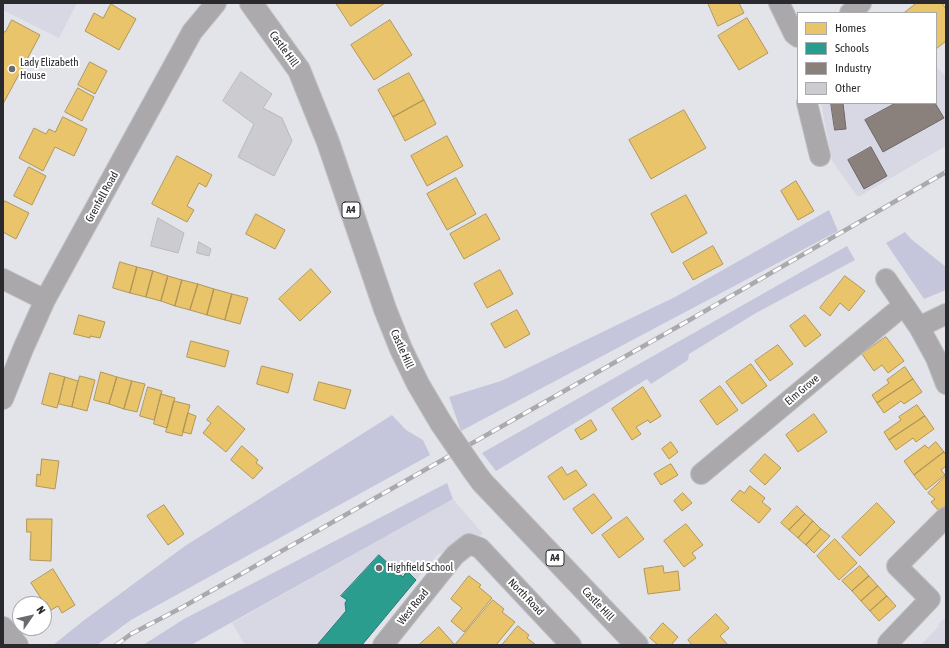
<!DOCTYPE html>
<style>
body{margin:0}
#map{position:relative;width:949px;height:648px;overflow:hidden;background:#e3e4e9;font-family:"Asap Condensed",sans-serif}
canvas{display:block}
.frame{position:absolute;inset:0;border:4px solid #2a2a2e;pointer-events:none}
.legend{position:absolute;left:797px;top:12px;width:140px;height:92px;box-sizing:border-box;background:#fff;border:1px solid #aaaaab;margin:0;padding:5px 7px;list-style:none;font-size:12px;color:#2a2a2e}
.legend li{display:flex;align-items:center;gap:8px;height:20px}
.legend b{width:20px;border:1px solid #aaaaab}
.north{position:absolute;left:12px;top:596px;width:40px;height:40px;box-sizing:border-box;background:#fff;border:1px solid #aaaaab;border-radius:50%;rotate:56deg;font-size:11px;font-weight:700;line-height:16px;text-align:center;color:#2a2a2e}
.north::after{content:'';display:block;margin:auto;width:14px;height:18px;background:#6b6b6f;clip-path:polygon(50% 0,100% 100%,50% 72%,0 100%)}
</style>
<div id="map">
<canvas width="949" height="648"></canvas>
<div class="frame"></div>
<ul class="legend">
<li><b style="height:11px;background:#e9c46a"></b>Homes</li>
<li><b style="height:11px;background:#2a9d8f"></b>Schools</li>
<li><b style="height:11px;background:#8a817c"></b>Industry</li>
<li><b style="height:11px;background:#ccccd0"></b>Other</li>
</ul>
<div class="north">N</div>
</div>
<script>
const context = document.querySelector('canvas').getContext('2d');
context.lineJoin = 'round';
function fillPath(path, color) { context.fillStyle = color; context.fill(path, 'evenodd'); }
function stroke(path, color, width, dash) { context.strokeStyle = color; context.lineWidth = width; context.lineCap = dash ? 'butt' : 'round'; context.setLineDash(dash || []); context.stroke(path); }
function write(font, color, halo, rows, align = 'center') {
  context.font = font + ' "Asap Condensed",sans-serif'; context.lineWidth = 4; context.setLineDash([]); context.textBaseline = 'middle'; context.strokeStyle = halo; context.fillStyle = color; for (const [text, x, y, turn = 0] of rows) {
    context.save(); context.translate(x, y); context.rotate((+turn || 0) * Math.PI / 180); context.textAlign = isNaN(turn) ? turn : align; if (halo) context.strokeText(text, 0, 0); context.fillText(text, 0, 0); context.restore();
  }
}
fillPath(new Path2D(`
 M3 3H77L59 38 3 10Z
 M936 67 946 76V146L858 197 832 161 821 103H936Z
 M453 499 483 534 479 536 460 538 452 544 443 553 437 555 362 645H245L232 623Z
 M946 617V645H921L939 626 938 624Z`), '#d7d8e3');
fillPath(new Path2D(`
 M829 210 838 231 461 431 449 397 501 381 675 297Z
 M905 232 911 239 946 267V290L924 299 886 243Z
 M847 246 855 260 756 313 689 354 688 360 651 384 647 379 496 471 482 453Z
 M392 415 406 430 423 440 430 455 131 620 97 645H53L83 621 185 546Z
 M447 483 453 499 191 645H143L184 619Z`), '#c5c6dc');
const homes = new Path2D(`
 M336 3H385L351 26Z
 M708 3H739L744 13 718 26Z
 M917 3H942L946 9V41L936 49V13H904Z
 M111 4 136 19 119 50 85 31 94 13 103 18Z
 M747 18 768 53 739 70 718 36Z
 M12 20 40 35 3 104V31L5 32Z
 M390 20 412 55 374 80 351 45Z
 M90 62 107 71 95 94 78 85Z
 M409 73 424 100 393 117 378 90Z
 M78 88 94 97 82 121 65 112Z
 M424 100 436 124 405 141 393 117Z
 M684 110 706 148 651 179 629 140Z
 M63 117 87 129 74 156 55 147 43 171 19 158 34 128 46 134 49 129 55 132Z
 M447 136 463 166 427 186 411 156Z
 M177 156 212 175 206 187 199 183 187 206 194 210 187 222 152 204Z
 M29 167 46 176 32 205 14 196Z
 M456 178 476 214 447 230 427 194Z
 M796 181 814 211 798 220 781 191Z
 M686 195 707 233 672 253 651 214Z
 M5 201 29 213 16 239 3 232V204Z
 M256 214 285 230 275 249 246 234Z
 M486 214 500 239 464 259 450 234Z
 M713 246 723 264 693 280 683 263Z
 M120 262 137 267 130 293 113 288Z
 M137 267 153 271 146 297 130 293Z
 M311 269 331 292 300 321 279 299Z
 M500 270 513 294 487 308 474 284Z
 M153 271 168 276 161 301 146 297Z
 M168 276 182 280 175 306 161 301Z
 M845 276 865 291 849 311 840 303 830 316 820 308Z
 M182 280 198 284 190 310 175 306Z
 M198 284 214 289 207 315 190 310Z
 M214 289 232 294 225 320 207 315Z
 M232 294 248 298 240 324 225 320Z
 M517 310 530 334 505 348 491 324Z
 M79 315 105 322 100 338 90 336V338L74 334Z
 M805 315 821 335 805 347 790 326Z
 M886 337 904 361 888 373 882 365 874 371 862 354Z
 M191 341 229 351 225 367 187 357Z
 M778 345 793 364 770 381 755 361Z
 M751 364 767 386 742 404 726 382Z
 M262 366 293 374 288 393 257 384Z
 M905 367 913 379 877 403 872 395 889 383 887 380Z
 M101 372 117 377 109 404 94 400Z
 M50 373 65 377 57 408 42 404Z
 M80 376 95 380 87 411 72 407Z
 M65 377 78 381 72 407 59 404Z
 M117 377 132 381 124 409 109 404Z
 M913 379 922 392 904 404 901 401 884 413 877 403Z
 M132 381 145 384 137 412 124 409Z
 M319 382 351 390 345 409 314 400Z
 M720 386 738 410 717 425 700 401Z
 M148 387 162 391 154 420 140 416Z
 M643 387 661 416 650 423 648 420 636 427 641 434 632 440 612 409Z
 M161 394 175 398 167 428 154 424Z
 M174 401 190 405 182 436 166 432Z
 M917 405 925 416 889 440 884 432 901 420 899 417Z
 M218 406 245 429 226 452 203 433 211 423 207 420Z
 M188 413 196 416 191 434 183 432Z
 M814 414 827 432 798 452 786 435Z
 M925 416 934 429 916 442 913 438 896 450 889 440Z
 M591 420 597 430 581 440 575 430Z
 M671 442 678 452 669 459 662 449Z
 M936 442 944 452 914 475 904 461 925 445 928 448Z
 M242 446 258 460 256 463 263 468 253 479 231 460Z
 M944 452 946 455V466L941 470 945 475 926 490 914 475Z
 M765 454 781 468 765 485 750 471Z
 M42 459 59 461 55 489 36 486 37 474 40 475Z
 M671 464 678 475 661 485 654 474Z
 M562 467 567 475 576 470 587 485 564 500 548 477Z
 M946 476V505L939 511 931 502 935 499 928 493Z
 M750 486 765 498 762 502 771 509 759 523 731 500 740 490 744 493Z
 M683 493 692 503 682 511 674 501Z
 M594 494 612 518 592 534 573 509Z
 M877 503 895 522 860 556 842 537Z
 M164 505 184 534 168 545 147 516Z
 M797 506 805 514 789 530 781 523Z
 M805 514 813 521 798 538 789 530Z
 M627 517 644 539 619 558 602 535Z
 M27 519H52L51 561 30 560 31 532H27Z
 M813 521 821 529 806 545 798 538Z
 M686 524 703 545 692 553 696 558 684 567 664 541Z
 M821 529 830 536 814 553 806 545Z
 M835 539 857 563 839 580 817 556Z
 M663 566 664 573 678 571 680 590 648 594 644 569Z
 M860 566 869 576 852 591 842 581Z
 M53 569 75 605 62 613 58 606 51 610 46 602 44 603 31 583Z
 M469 576 481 585 479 587 492 598 464 632 451 621 462 608 451 599Z
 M869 576 878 586 861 601 852 591Z
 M878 586 887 596 870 611 861 601Z
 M887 596 896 606 879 621 870 611Z
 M493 600 504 609 502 612 515 622 496 645H455Z
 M716 614 729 628 720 636 728 645H692L688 640Z
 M663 623 678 637 671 645H658L650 638Z
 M518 626 529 635 527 638 536 645H502Z
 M439 627 454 644 453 645H419Z`);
fillPath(homes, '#e9c46a');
stroke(homes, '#b09658', 1);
const schools = new Path2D(`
 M379 555 403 577 407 571 416 580 362 645H317L346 611 345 603 347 600 341 596Z`);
fillPath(schools, '#2a9d8f');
stroke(schools, '#2a7a72', 1);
const industry = new Path2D(`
 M831 103H843L846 129 835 130Z
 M896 103H907L908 104 911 103H935L944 118 883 152 865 120Z
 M871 147 887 176 864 189 848 160Z`);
fillPath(industry, '#8a817c');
stroke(industry, '#6d6765', 1);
const building = new Path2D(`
 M241 72 272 94 263 108 282 118 292 141 274 176 238 157 254 124 223 101Z
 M158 218 184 233 178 253 151 246Z
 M199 242 211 249 209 256 197 253Z`);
fillPath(building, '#ccccd0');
stroke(building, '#b8b9bc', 1);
const minor = new Path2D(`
 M779 3 794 34 798 37
 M850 13 861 3
 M807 103 820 156
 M3 279 45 300
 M886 279 919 327 946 314
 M919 327 936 358 946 384
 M3 399 23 349 45 300 192 32 216 3
 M701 474 904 305
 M3 627 18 645
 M888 643 930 599 897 566 946 517
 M383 645 455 555 469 544 480 548 571 645`);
const major = new Path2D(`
 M251 3 299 70 328 142 385 309 401 349 418 384 441 423
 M474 471 482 482 637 645`);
stroke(minor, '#bfc0c3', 22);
stroke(major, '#bfc0c3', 24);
stroke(minor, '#aba8ab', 20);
stroke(major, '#adaaae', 22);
const rail = new Path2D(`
 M116 645 131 634 181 608 686 322 946 172`);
stroke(rail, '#aba9ae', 4.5);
stroke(rail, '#fff', 3, [9]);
const majorBridge = new Path2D(`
 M441 423 474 471`);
stroke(majorBridge, '#bfc0c3', 24, []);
stroke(majorBridge, '#adaaae', 22);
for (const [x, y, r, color] of [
 [12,69,4,"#6b6b6f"],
 [379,568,4,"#6b6b6f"]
]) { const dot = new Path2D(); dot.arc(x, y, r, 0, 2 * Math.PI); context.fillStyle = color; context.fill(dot); stroke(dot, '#fff', 1.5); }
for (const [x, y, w] of [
 [351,210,18],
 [555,558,18]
]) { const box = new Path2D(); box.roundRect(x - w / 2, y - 8, w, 16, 3); context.fillStyle = '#fff'; context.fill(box); stroke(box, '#2a2a2e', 1); }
write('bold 10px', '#2a2a2e', null, [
 ["A4",351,210],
 ["A4",555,558]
]);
write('11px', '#2a2a2e', '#fff', [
 ["Castle Hill",284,49,54],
 ["Grenfell Road",102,197,-61],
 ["Castle Hill",402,349,66],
 ["Elm Grove",802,390,-40],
 ["North Road",526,597,46],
 ["Castle Hill",598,604,47],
 ["West Road",413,607,-51]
]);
write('11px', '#2a2a2e', '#fff', [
 ["Lady Elizabeth",20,63],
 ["House",20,76],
 ["Highfield School",387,568]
], 'left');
</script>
